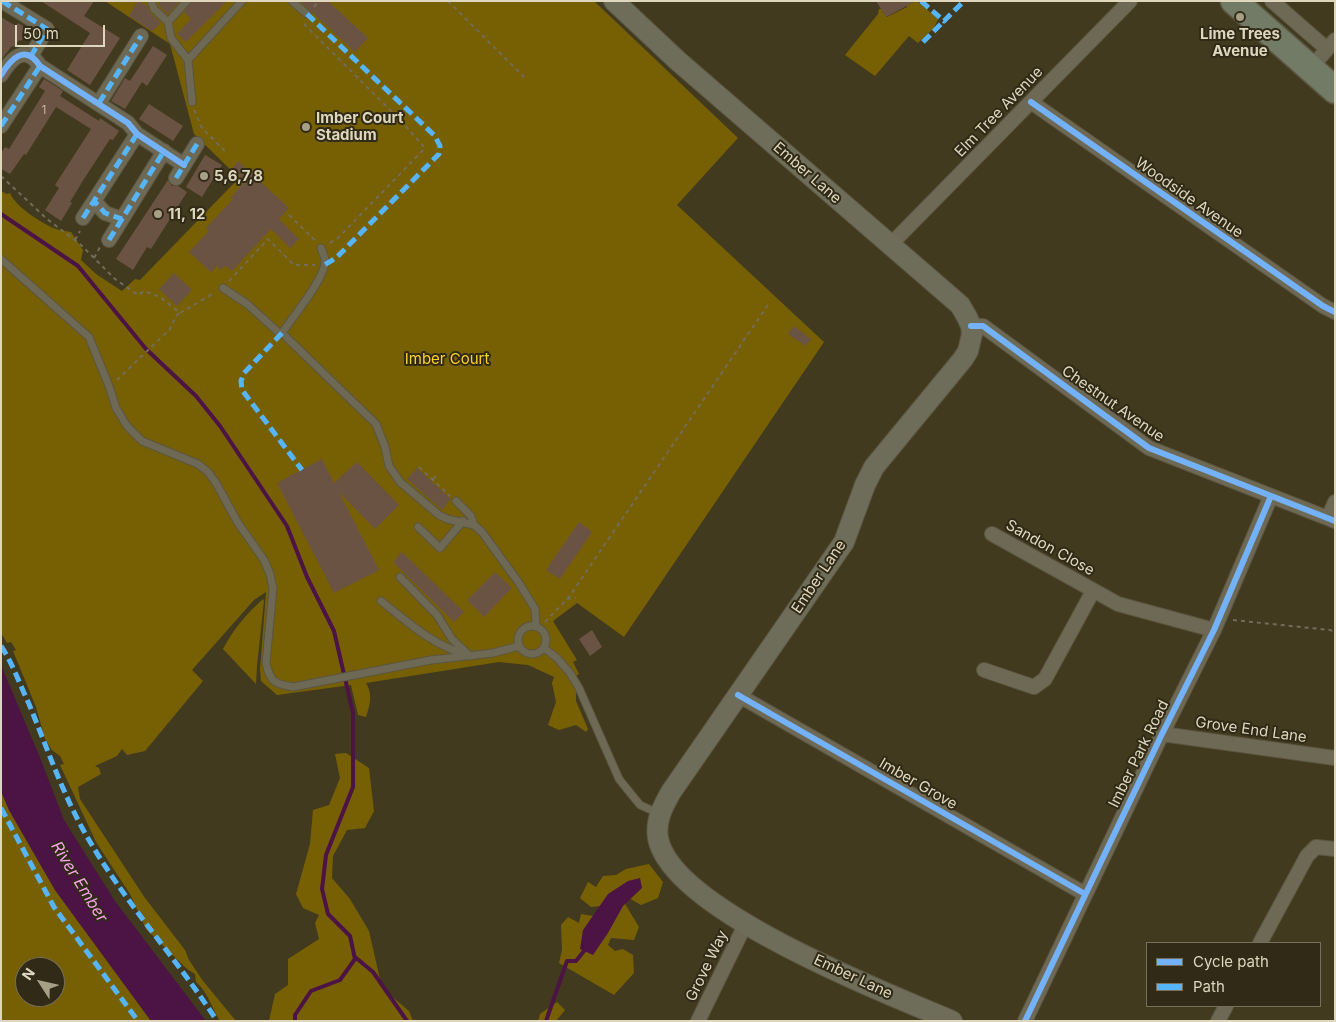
<!DOCTYPE html>
<style>
body{margin:0}
#map{position:relative;width:1336px;height:1022px;overflow:hidden;background:#423a1f;font-family:Inter,sans-serif}
canvas{display:block}
.frame{position:absolute;inset:0;border:2px solid #ded6bd;pointer-events:none}
.legend{position:absolute;left:1146px;top:942px;width:175px;height:65px;box-sizing:border-box;background:#302a16;border:1px solid #766f59;margin:0;padding:6px 9px;list-style:none;font-size:15px;color:#ded6bd}
.legend li{display:flex;align-items:center;gap:10px;height:25px}
.legend b{width:25px;border:1px solid #766f59}
.north{position:absolute;left:15px;top:957px;width:50px;height:50px;box-sizing:border-box;background:#302a16;border:1px solid #766f59;border-radius:50%;rotate:305deg;font-size:14px;font-weight:700;line-height:20px;text-align:center;color:#ded6bd}
.north::after{content:'';display:block;margin:auto;width:18px;height:22px;background:#a79f86;clip-path:polygon(50% 0,100% 100%,50% 72%,0 100%)}
.scale{position:absolute;left:15px;top:25px;width:90px;height:22px;box-sizing:border-box;border:2px solid #ded6bd;border-top:0;padding-left:6px;font-size:15px;line-height:18px;white-space:nowrap;color:#ded6bd;-webkit-text-stroke:4px #302a16;paint-order:stroke}
</style>
<div id="map">
<canvas width="1336" height="1022"></canvas>
<div class="frame"></div>
<ul class="legend">
<li><b style="height:6px;background:#73b2f8"></b>Cycle path</li>
<li><b style="height:6px;background:#56b5f8"></b>Path</li>
</ul>
<div class="north">N</div>
<div class="scale">50 m</div>
</div>
<script>
const context = document.querySelector('canvas').getContext('2d');
context.lineJoin = 'round';
function fillPath(path, color) { context.fillStyle = color; context.fill(path, 'evenodd'); }
function stroke(path, color, width, dash) { context.strokeStyle = color; context.lineWidth = width; context.lineCap = dash ? 'butt' : 'round'; context.setLineDash(dash || []); context.stroke(path); }
function write(font, color, halo, rows, align = 'center') {
  context.font = font + ' Inter,sans-serif'; context.lineWidth = 4; context.setLineDash([]); context.textBaseline = 'middle'; context.strokeStyle = halo; context.fillStyle = color; for (const [text, x, y, turn = 0] of rows) {
    context.save(); context.translate(x, y); context.rotate((+turn || 0) * Math.PI / 180); context.textAlign = isNaN(turn) ? turn : align; if (halo) context.strokeText(text, 0, 0); context.fillText(text, 0, 0); context.restore();
  }
}
fillPath(new Path2D(`
 M105 1H594L738 138 677 205 824 342 624 637 577 603 553 621 577 660 573 662 579 674 574 677 576 688V701L588 729 586 732 576 725 559 730 548 725 556 702 552 683 554 677 528 665 499 662 366 683C373 695 370 704 366 717L358 715 351 685 277 695 261 681 260 669 266 592 254 600 192 670 203 681 145 751 127 755 122 749 117 756 95 766 99 768 101 774 78 787 80 799 145 898 185 950 189 960 203 981 236 1021H220C212 1008 207 991 196 982L195 974 187 969 146 929 130 894 96 842 60 765 64 764 60 756 52 750 45 739 36 707 13 651 16 650 11 642 7 643 1 633V191L7 194 10 193C15 206 39 221 51 227 57 230 65 231 71 232L83 250 81 260 96 274 122 291 135 279 140 280 239 178 194 134 170 44Z
 M905 1H917L938 19 934 28 918 43 909 36 875 76 845 55 878 14 879 9H884L882 11 887 17 907 7Z
 M263 599 264 601 257 666 256 684 223 649C233 630 246 614 263 599Z
 M346 753 369 768 374 811 365 828 347 830 333 856 332 878 350 899 369 931 382 988 409 1011 413 1021H269L275 994 288 985V959L319 939 315 923 319 915 303 908 296 894 310 844 313 810 329 805 340 778 335 754Z
 M1 791 9 810 55 890 151 1021H1ZM25 967H55V997H25Z
 M649 864 663 882 658 898 641 905 629 898 624 902 639 927 634 940 611 938 608 945 615 951 623 949 633 955 634 973 614 995 559 963 562 950 561 925 568 917 579 923 581 914 612 919 611 905 591 907 580 898 588 882 596 887 603 876 616 875 626 869Z
 M557 1002 565 1010 556 1021H538L540 1014Z`), '#776004');
fillPath(new Path2D(`
 M1 665 41 760 64 820 115 901 206 1021H151L55 890 9 810 1 791Z
 M640 878 642 888 623 906 608 933 593 955 580 949 583 930 608 894 628 881Z`), '#4c1444');
stroke(new Path2D(`
 M1 214 78 266 146 349 196 396 220 426 287 526 307 577 334 631 353 713V787L326 855 322 889 328 914 350 936 355 959 340 980 311 991 295 1015V1021
 M355 957 373 972 407 1021
 M546 1021 567 961H576L584 951`), '#4c1444', 4);
fillPath(new Path2D(`
 M41 1H94L84 16 120 38 90 85 67 70 90 33Z
 M138 1 147 6 150 13 161 23 152 31 129 16Z
 M161 1H180L168 14 159 6 158 4Z
 M192 1H227L186 42 177 34 191 19 184 12Z
 M300 1H328L368 38 355 52Z
 M876 1H916L886 17Z
 M1 17 16 26 18 23 28 29 21 41 19 40 14 47 12 46 1 60Z
 M153 46 167 55 147 86 142 82 125 109 111 101 125 78 130 81Z
 M44 79 63 91 60 96 99 121 100 118 119 131 113 140 110 139 84 179 70 202 72 203 61 221 45 210 59 188 55 185 91 129 56 107 26 155 24 154 10 174 1 169V153L5 147 9 149 45 91 39 87Z
 M149 104 183 126 173 141 139 119Z
 M205 155 222 165 202 197 186 187Z
 M238 161 289 208 279 219 299 239 290 248 271 229 232 271 225 266 221 270 217 266 211 272 189 252 209 231 206 228 233 199 231 197 245 181 232 169Z
 M168 180 172 186H178L187 192 151 249 147 247 133 270 116 259Z
 M174 273 192 290 177 306 159 289Z
 M794 326 811 339 806 346 788 334Z
 M322 459 334 483 357 462 399 505 375 529 339 492 379 570 334 593 277 483Z
 M417 468 451 499 442 510 407 479Z
 M579 522 592 532 560 579 546 570Z
 M402 552 464 612 454 622 393 562Z
 M495 572 512 588 484 617 467 600Z
 M592 630 602 647 590 656 579 639Z`), '#6b5343');
const lane = new Path2D(`
 M151 1 154 9 168 22 171 38 188 60
 M292 1 307 14
 M168 22 187 1
 M192 102 188 60 242 1
 M321 248C322 252 325 256 325 260 327 276 292 318 282 333L376 424 385 447 389 466 400 482 439 515 447 519 474 525 482 532 519 583 535 609 536 626
 M1 259 89 337 109 386 116 408 127 426 142 441 198 464 208 472 216 483 238 523 264 560 270 574 273 588 266 663C270 682 275 684 293 687L431 660 493 653 519 646
 M223 288 247 304 278 332 282 333
 M456 501 471 516 474 525
 M418 527 440 548 463 521
 M400 577 437 615 452 639 470 656
 M381 601C408 622 432 645 465 654
 M518 640a14 14 0 1 1 28 0a14 14 0 1 1-28 0Z
 M544 648 557 658 570 673 579 688 619 779 640 805 658 813`);
const street = new Path2D(`
 M2 1 47 29 31 56
 M1272 1 1327 49
 M1310 69 1335 40
 M1 75C11 59 25 43 40 66L128 123 137 134 184 165
 M1031 102 1323 306 1335 312
 M99 103 141 36
 M1 126 40 66
 M137 134 94 201 105 213 122 219 164 151
 M176 178 197 144
 M83 218 94 201
 M109 240 122 219
 M892 247 898 237 1130 1
 M971 326H983L1149 448 1335 521
 M1328 518 1335 502
 M992 534 1118 604 1214 630
 M984 670 1034 687 1045 679 1093 591
 M738 695 1085 894
 M1162 734 1335 758
 M1260 943 1307 856 1316 847 1335 849
 M698 1021 745 925
 M1025 1021 1162 734 1214 630 1271 496
 M1218 1021 1226 1006`);
const secondary = new Path2D(`
 M614 1 678 61 960 305 967 317 971 326 972 334 968 351 963 359 874 467 865 485 844 542 671 792C663 806 655 821 658 838 671 910 887 993 952 1021`);
const highway = new Path2D(`
 M1234 1 1335 90`);
stroke(lane, '#5b5540', 9);
stroke(street, '#5b5540', 16);
stroke(secondary, '#5b5540', 22);
stroke(highway, '#5b5540', 29);
stroke(new Path2D(`
 M448 1 524 77
 M314 7 319 1
 M304 24 402 122 425 148 338 238 328 244
 M194 110 202 128 227 153
 M1 176 47 219 81 245 115 279 138 295 144 291 160 297 180 313 214 293
 M289 215 316 241
 M75 240 80 231
 M94 258 100 247
 M229 281 268 239 294 265H315
 M117 380 170 329 176 316 180 313
 M419 467 450 496
 M433 479 437 475
 M567 599 576 598
 M1233 620 1330 630 1335 632
 M545 622 569 597 770 302`), '#726c5a', 2, [4, 4]);
stroke(lane, '#6e6955', 7);
stroke(street, '#6e6955', 14);
stroke(secondary, '#6e6d59', 20);
stroke(highway, '#727b66', 26);
stroke(new Path2D(`
 M2 1 47 29 31 56
 M921 1 944 21 964 1
 M307 14 435 136 440 146 439 154 336 258 324 265
 M923 42 944 21
 M99 103 141 36
 M1 126 40 66
 M137 134 94 201 105 213 122 219 164 151
 M176 178 197 144
 M83 218 94 201
 M109 240 122 219
 M282 333 244 373 241 381 242 390 302 470
 M1 646C13 664 20 685 29 704 48 750 64 798 89 840 126 904 177 959 217 1021
 M1 808 54 907 138 1021`), '#56b5f8', 5, [10, 5]);
stroke(new Path2D(`
 M1 75C11 59 25 43 40 66L128 123 137 134 184 165
 M1031 102 1323 306 1335 312
 M971 326H983L1149 448 1335 521
 M738 695 1085 894
 M1025 1021 1162 734 1214 630 1271 496`), '#73b2f8', 6);
for (const [x, y, r, color] of [
 [1240,17,5,"#a79f86"],
 [306,127,5,"#a79f86"],
 [204,176,5,"#a79f86"],
 [158,214,5,"#a79f86"]
]) { const dot = new Path2D(); dot.arc(x, y, r, 0, 2 * Math.PI); context.fillStyle = color; context.fill(dot); stroke(dot, '#302a16', 2); }
write('12px', '#c1b59e', null, [
 ["1",44,110]
]);
write('bold 15px', '#ded6bd', '#302a16', [
 ["Lime Trees",1240,34,"center"],
 ["Avenue",1240,51,"center"],
 ["Imber Court",316,118],
 ["Stadium",316,135],
 ["5,6,7,8",214,176],
 ["11, 12",168,214]
], 'left');
write('15px', '#ded6bd', '#302a16', [
 ["Elm Tree Avenue",999,112,-46],
 ["Ember Lane",807,173,41],
 ["Woodside Avenue",1189,198,35],
 ["Chestnut Avenue",1113,404,35],
 ["Sandon Close",1050,548,29],
 ["Ember Lane",819,577,-56],
 ["Grove End Lane",1251,730,8],
 ["Imber Park Road",1139,754,-64],
 ["Imber Grove",918,784,30],
 ["Grove Way",707,966,-64],
 ["Ember Lane",853,977,25]
]);
write('15px', '#ffd125', '#302a16', [
 ["Imber Court",447,359]
]);
write('italic 16px', '#f9a3ed', '#302a16', [
 ["River Ember",79,882,58]
]);
</script>
